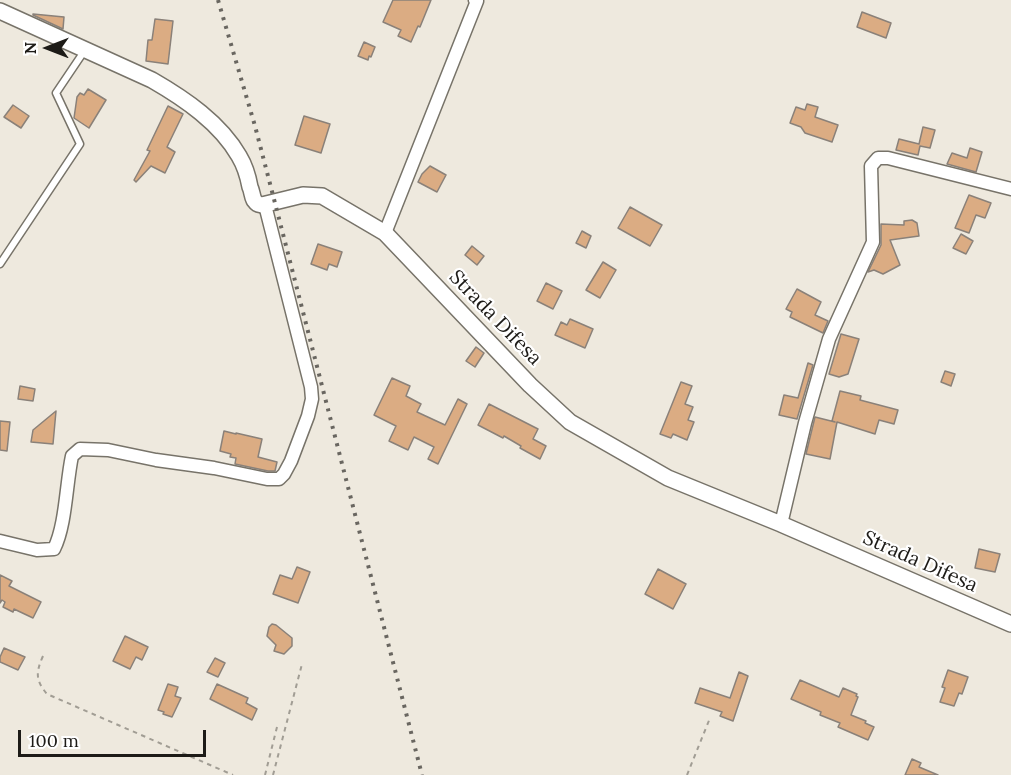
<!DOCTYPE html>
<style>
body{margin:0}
#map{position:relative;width:1011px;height:775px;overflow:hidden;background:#eee9de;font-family:Lora,serif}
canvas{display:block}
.north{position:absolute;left:18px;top:18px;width:60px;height:60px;-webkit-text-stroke:4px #fff;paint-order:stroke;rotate:270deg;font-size:16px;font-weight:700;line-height:24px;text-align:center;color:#1d1b17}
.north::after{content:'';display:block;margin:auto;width:21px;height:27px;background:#1d1b17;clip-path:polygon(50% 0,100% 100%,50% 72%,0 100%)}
.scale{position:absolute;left:18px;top:730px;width:188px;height:27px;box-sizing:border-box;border:3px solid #1d1b17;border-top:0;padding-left:8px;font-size:18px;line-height:21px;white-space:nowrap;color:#1d1b17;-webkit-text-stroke:4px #fff;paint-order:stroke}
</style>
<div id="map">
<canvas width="1011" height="775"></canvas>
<div class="north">N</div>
<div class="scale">100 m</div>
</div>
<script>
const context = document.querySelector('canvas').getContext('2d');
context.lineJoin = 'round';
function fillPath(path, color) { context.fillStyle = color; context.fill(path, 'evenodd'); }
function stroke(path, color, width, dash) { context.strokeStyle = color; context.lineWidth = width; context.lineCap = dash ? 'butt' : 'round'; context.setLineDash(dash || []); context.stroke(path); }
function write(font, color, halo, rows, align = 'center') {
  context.font = font + ' Lora,serif'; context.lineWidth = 4.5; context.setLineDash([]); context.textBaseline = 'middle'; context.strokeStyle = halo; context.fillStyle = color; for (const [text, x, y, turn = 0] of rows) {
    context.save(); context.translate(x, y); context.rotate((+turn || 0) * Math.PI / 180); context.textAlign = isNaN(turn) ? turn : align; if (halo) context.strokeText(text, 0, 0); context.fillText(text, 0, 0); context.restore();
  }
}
const building = new Path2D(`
 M393 0H431L420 27 418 26 411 42 398 36 401 30 383 22Z
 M862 12 891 23 886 38 857 27Z
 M33 14 64 17 63 29 33 15Z
 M155 19 173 21 168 64 146 61 148 40H152Z
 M364 42 375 47 371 57 369 56 368 60 358 56Z
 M88 89 106 100 89 128 74 118 77 97 80 93 84 95Z
 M807 104 818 107 815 117 838 125 832 142 805 133 801 127 790 123 796 107 805 110Z
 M13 105 29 116 21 128 4 117Z
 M168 106 183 114 167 147 175 152 165 173 151 166 136 182 134 180 150 151 147 150Z
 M304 116 330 124 321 153 295 145Z
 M923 127 935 130 930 148 920 146 918 155 896 150 899 139 919 144Z
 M970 148 982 152 976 172 947 164 952 153 967 158Z
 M430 166 446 175 437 192 418 182 422 174Z
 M969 195 991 203 985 218 976 215 969 233 955 228Z
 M630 207 662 225 650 246 618 228Z
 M912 220 917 223 919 236 890 240 900 265 883 274 874 270 868 272 881 245V224L904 225V221Z
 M582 231 591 236 586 248 576 243Z
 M961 234 973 241 966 254 953 248Z
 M318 244 342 252 337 267 329 264 327 270 311 264Z
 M472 246 484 256 477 265 465 255Z
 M603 262 616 270 600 298 586 290Z
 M546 283 562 291 553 309 537 301Z
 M797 289 821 302 815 315 828 321 823 333 790 317 792 312 786 309Z
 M570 319 593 329 585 348 555 335 561 322 567 325Z
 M841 334 859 339 848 374 839 377 829 374Z
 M476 347 484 353 475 367 466 361Z
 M808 363 813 365 797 419 779 415 784 395 798 398Z
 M945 371 955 374 951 386 941 382Z
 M392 378 410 386 406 396 421 404 417 412 445 425 458 399 467 404 438 464 428 459 434 447 414 437 408 450 389 441 396 426 374 415Z
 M681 382 692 386 685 404 693 407 688 420 694 422 687 440 673 434 671 438 660 434Z
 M20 386 35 389 33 401 18 399Z
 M840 391 861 396 860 400 898 410 894 424 879 420 875 434 837 422 830 459 806 454 815 417 835 422 832 421Z
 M489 404 538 429 533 439 546 446 540 459 520 448 521 446 504 436 503 438 478 425Z
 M56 411 53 444 31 442 33 430Z
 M0 421 10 422 7 451 0 450Z
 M224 431 236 434V433L262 439 258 457 277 462 275 471H268L235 464 236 458 230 457 231 454 220 451Z
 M979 549 1000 554 995 572 975 568Z
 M297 567 310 572 298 603 273 594 280 575 292 579Z
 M658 569 686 584 673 609 645 594Z
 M0 575 12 581 9 586 41 602 33 618 14 609 13 612 3 607 5 602 2 600 0 603Z
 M272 624 276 625 292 638V646L284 654 274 651 276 645 267 636 269 627Z
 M125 636 148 647 142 660 136 657 130 669 113 661Z
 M4 648 25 657 18 670 0 662V657Z
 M215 658 225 663 218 677 207 672Z
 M948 670 968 677 962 694 959 693 954 706 940 702 945 688 942 687Z
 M739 672 748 676 733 721 720 716 722 712 695 703 700 688 730 698Z
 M800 680 839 697 843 688 857 694 856 696 858 697 851 715 866 721 865 723 874 727 868 740 838 727 840 723 820 715 821 712 791 699Z
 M168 684 178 687 175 696 181 698 172 717 163 714 164 712 158 710Z
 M217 684 248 698 246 703 257 709 252 720 210 699Z
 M912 759 921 763 919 767 938 775H905Z`);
fillPath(building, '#dbac83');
stroke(building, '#8a8179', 1.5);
const service = new Path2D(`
 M0 264 80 144 56 93 85 50`);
const minor = new Path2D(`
 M385 233 477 1 475 0
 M781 524 805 423 829 339 873 242 871 166 878 158H888L1011 189
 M0 541 37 550 54 549C66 525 66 484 72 456L80 449 108 450 156 460 214 468 267 479H279L284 474 291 461 308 416 312 399 311 387 265 205`);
const tertiary = new Path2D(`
 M0 11 152 80C185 99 220 123 239 156 245 166 248 176 250 187 252 191 252 196 254 200 257 204 257 204 262 205L303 195 322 196 385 233 530 385 570 422 668 478 781 524 1011 624`);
stroke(service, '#777369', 9);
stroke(minor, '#777369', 15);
stroke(tertiary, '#777369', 18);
stroke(new Path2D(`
 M43 656C36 672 35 680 47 694L233 775
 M265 775 278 723
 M273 775 302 664
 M687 775 710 718`), '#a19d94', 2, [4.5, 4.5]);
stroke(service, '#fff', 6);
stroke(minor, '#fff', 12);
stroke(tertiary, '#fff', 15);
stroke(new Path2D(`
 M218 0 255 126 275 203 422 775`), '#696660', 4, [3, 6]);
write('20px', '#1d1b17', '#fff', [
 ["Strada Difesa",495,318,46],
 ["Strada Difesa",920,562,24]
]);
</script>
